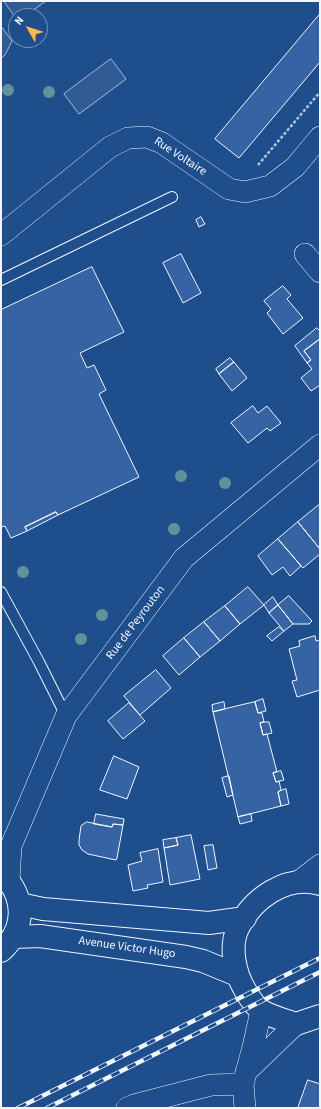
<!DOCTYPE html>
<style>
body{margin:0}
#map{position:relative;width:321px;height:1109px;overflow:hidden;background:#1f4e8c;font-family:"Source Sans 3",sans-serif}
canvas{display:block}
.frame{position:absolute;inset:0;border:2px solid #f2f6ff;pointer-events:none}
.north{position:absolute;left:8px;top:8px;width:40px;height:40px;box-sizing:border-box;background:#1f4e8c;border:1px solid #7391ba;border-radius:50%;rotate:309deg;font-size:11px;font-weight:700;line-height:16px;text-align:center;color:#f2f6ff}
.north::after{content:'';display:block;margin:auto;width:14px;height:18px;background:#ffb74d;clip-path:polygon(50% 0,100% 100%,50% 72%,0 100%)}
</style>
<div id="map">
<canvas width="321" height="1109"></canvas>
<div class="frame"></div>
<div class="north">N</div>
</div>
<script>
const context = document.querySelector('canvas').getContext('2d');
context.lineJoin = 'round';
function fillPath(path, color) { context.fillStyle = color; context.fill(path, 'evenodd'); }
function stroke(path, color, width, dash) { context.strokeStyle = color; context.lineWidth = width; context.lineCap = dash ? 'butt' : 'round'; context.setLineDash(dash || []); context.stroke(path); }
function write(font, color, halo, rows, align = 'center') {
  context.font = font + ' "Source Sans 3",sans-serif'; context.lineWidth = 3; context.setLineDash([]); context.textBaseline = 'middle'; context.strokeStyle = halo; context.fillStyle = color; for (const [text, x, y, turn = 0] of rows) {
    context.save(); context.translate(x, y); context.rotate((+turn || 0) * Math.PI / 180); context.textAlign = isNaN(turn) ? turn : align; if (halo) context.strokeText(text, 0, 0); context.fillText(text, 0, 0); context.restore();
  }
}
const built = new Path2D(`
 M4 1H46L25 16H16V18Z
 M1 26 12 41 5 55 1 58Z
 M111 59 126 79 79 114 64 94Z`);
fillPath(built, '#305b95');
stroke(built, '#a8bbd7', 1);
const building = new Path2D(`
 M320 14V62L239 158 215 139Z
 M201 217 205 224 199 227 196 220Z
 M181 254 201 293 183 303 163 263Z
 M92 267 124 332 80 353 87 368 94 365 106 390 99 394 139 477 58 515 56 512 25 527 27 531 11 538 5 526 1 527V310Z
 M283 286 291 295 287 299 303 318 283 334 267 313 271 309 264 301Z
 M317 328 320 331V339L304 351 311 360 307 363 295 346Z
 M320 339V385L311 391 301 378 312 369 307 363 311 360 304 351Z
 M230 358 234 362 219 374 216 369Z
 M234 362 247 378 232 391 219 374Z
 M253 406 258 413 267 406 281 423 270 431 267 428 248 443 231 423Z
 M319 505 320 507V549L298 522Z
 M56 512 58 515 27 531 25 527Z
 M298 522 320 549V554L303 568 278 539Z
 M278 539 301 566 290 576 283 567 272 575 258 556Z
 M248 587 264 605 240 624 225 606Z
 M289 596 312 621 309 624H293L278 605Z
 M273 597 278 605 269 613 264 605Z
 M278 605 293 624 284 631 269 613Z
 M225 606 240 624 220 641 204 622Z
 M204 622 220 641 200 657 184 638Z
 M279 627 284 631 272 641 267 636Z
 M315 636 316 641 320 640V690L297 697 292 681 297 680 289 649 300 646 299 641Z
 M184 638 200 657 179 675 163 656Z
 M156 670 171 688 140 715 124 696Z
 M263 699 266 711 258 713 255 702Z
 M224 702 225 709 213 712 212 705Z
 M255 702 258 713H262L264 722 260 723 263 735 267 734 277 772 273 773 276 782 279 781 281 790 278 792 281 806 238 817 213 712Z
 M129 703 145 721 123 739 108 721Z
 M264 722H269L272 733 263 735 260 723Z
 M114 756 139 767 127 799 100 790Z
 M281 771 284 780 276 782 273 773Z
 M229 776 233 795 227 797 222 778Z
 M286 789 289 804 281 806 278 792Z
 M96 814 124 819 123 825 113 824 112 827 94 824Z
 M251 814 252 821 240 824 238 817Z
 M87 822 112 827 113 824 123 825 117 858 116 860 88 854 82 850 79 845V840L81 826Z
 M191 835 200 879 170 885 164 848 178 845 176 838Z
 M176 838 178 845 164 848 163 840Z
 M213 845 217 868 208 870 204 846Z
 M158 849 163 882 147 885 148 888 133 891 128 865 142 861 140 853Z
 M308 1080 320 1084V1108H298Z`);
fillPath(building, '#3563a3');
stroke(building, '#f2f6ff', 1);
const lane = new Path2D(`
 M1 280 172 197
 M1 592 39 662 66 716`);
const street = new Path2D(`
 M1 235 110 147 128 138 147 137 162 143 229 189 245 192 270 186 295 167 320 137
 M305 254 320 272
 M9 880 11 846 66 716 184 558 320 445
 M298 882 320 865
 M246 1072 296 1024
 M127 1108 134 1105 211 1085 243 1084
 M245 1108 243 1084 253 1047 261 1011`);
const secondary = new Path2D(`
 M1 873C25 895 27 928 1 951
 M320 884C286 874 252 899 238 928 229 947 235 973 245 990 249 997 255 1007 262 1011 272 1017 285 1020 296 1024L320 1016
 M20 904 43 909 209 923 245 918
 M14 937 40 936 186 957 203 961 237 975`);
stroke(lane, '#f2f6ff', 12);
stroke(street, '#f2f6ff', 22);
stroke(secondary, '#f2f6ff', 24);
stroke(new Path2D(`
 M258 165 320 92`), '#b3c4dc', 2.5, [3, 2]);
stroke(lane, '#1f4e8c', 10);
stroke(street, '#1f4e8c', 21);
stroke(secondary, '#1f4e8c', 22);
const rail = new Path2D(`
 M18 1108 320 958
 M47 1108 320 972`);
stroke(rail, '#f2f6ff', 4.5);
stroke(rail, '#1f4e8c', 3, [9]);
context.fillStyle = '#61919a';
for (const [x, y] of [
 [8,90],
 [49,92],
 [181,476],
 [225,483],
 [174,529],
 [23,572],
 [102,615],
 [81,639]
]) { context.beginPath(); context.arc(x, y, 6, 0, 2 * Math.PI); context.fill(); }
write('12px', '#f2f6ff', '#1f4e8c', [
 ["Rue Voltaire",180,157,33],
 ["Rue de Peyrouton",136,623,-53],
 ["Avenue Victor Hugo",127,948,8]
]);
</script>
